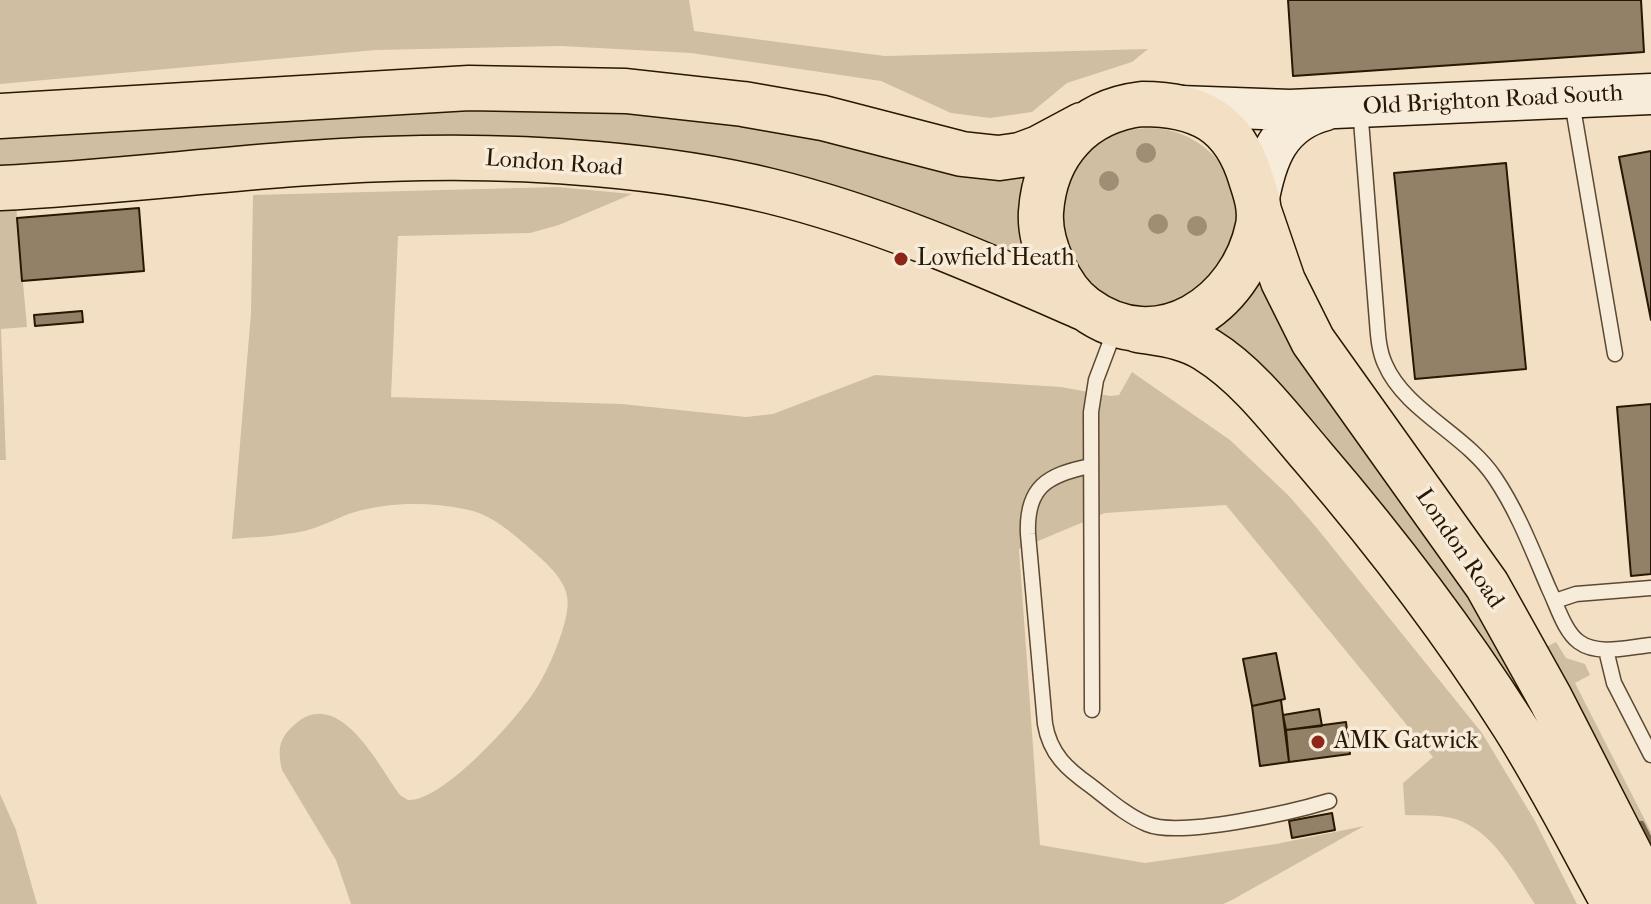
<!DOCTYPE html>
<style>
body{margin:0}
canvas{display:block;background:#f3e0c4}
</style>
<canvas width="1651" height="904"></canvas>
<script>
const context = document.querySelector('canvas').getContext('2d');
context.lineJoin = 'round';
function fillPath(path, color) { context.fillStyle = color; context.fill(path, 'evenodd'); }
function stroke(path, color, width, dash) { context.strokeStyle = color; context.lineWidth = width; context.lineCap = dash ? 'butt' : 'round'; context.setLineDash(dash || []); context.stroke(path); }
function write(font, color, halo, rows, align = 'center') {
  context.font = font + ' "IM FELL French Canon",serif'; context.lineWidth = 7; context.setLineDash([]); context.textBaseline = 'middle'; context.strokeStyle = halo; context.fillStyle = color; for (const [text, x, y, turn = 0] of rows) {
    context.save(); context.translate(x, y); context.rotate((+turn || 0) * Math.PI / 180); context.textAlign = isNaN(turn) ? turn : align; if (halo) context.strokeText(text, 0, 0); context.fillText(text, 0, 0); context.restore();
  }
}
fillPath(new Path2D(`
 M0 0H689L694 31 885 56 1148 49 1132 62 1067 83 1032 112 990 118 951 113 881 81 691 53 561 46 376 50 0 84Z
 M475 106 674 112 1022 174 1018 222 1021 257 800 184 0 172V136Z
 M1060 217a89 89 0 1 1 178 0a89 89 0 1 1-178 0Z
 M557 187 632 194 559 225 530 233 398 236 391 397 622 404 746 417 773 414 875 375 1061 387 1110 396 1119 395 1132 372 1230 440 1289 496 1316 527 1482 733 1535 821 1577 904H1535C1516 875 1495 835 1461 821 1444 814 1424 816 1405 815L1403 783 1433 757 1226 505 1105 513 1019 549 1040 845 1145 863 1276 844 1364 826 1232 900 1223 904H351L336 860 282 770C278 751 278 739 293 726 338 683 378 765 400 795L408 800C442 802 515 721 534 692 547 674 572 618 567 596 563 575 541 559 526 545 507 529 489 513 464 509 429 502 390 502 355 512 338 517 322 527 304 531 280 536 256 537 232 539L251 313 253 195Z
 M16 205 27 327 1 329 6 460H0V207Z
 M1259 279 1443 556 1489 633 1544 734 1213 332Z
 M1556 642 1566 658 1585 664 1590 675 1575 683 1651 832V860L1538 651Z
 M0 794 16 830 37 904H0Z`), '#d0bea3');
stroke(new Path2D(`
 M1641 825 1651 845`), '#78674f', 8);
const building = new Path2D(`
 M1288 0H1641L1644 52 1293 76Z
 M1651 151V320L1619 157Z
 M1506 163 1526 369 1415 379 1394 173Z
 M139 208 144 271 22 281 17 218Z
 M82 311 83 322 35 326 34 315Z
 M1651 404V574L1631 576 1617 407Z
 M1276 653 1285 699 1252 706 1243 659Z
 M1281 700 1289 762 1260 766 1252 706Z
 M1319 709 1322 726 1286 730 1283 715Z
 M1346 722 1350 754 1289 762 1286 730Z
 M1332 813 1335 830 1292 838 1289 821Z`);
fillPath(building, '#928067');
stroke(building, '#281702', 2);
const lane = new Path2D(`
 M1572 102 1615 354
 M1360 108 1377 322C1378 336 1379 351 1385 364 1405 411 1466 434 1495 478 1518 512 1533 552 1549 589 1557 605 1564 631 1579 642 1598 656 1629 647 1651 645
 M1090 466C1047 475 1026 487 1028 534L1045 724C1050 754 1067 769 1091 786 1108 799 1127 816 1147 824 1180 838 1293 812 1329 801
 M1555 601 1576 594 1651 588
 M1606 650 1614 683 1651 755
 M1092 710 1091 412 1096 380 1116 327`);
const secondary = new Path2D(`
 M1179 106 1290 110 1651 94
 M1258 203C1266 159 1278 122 1326 110`);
const primary = new Path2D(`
 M1142 104C1199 104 1234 122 1251 179 1256 194 1261 209 1258 226 1242 305 1158 362 1085 308 1060 290 1039 244 1041 212 1045 152 1083 111 1142 104Z
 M0 116 469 88 626 91 743 104 823 118 962 154 999 158 1020 155 1039 148 1082 125
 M0 188C141 181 281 160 422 158 531 156 663 165 770 191 880 218 983 264 1086 309
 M1259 211 1283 281 1313 341 1487 585 1550 698 1651 895
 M1138 330C1162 334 1186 336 1207 350 1249 376 1282 421 1313 457 1385 541 1454 631 1513 724 1550 782 1581 844 1614 904`);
stroke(lane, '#5b4932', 17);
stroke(secondary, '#281702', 43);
stroke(primary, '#281702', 47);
stroke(lane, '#f7ebd9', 14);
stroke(secondary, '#f7ebd9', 40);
stroke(primary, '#f3e0c4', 44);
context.fillStyle = '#9f8d74';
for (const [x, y] of [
 [1146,153],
 [1109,181],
 [1158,224],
 [1197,226]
]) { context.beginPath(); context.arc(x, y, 10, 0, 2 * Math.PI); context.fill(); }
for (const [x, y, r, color] of [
 [901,259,8,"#8f2418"],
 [1318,742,8,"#8f2418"]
]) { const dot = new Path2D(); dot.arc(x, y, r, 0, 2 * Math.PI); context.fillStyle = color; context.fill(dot); stroke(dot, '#f7ebd9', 3); }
write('24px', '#281702', '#f7ebd9', [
 ["Old Brighton Road South",1493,101,-3],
 ["London Road",554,164,4],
 ["London Road",1459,549,56]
]);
write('24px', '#281702', '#f7ebd9', [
 ["Lowfield Heath",917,259],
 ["AMK Gatwick",1334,742]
], 'left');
</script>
